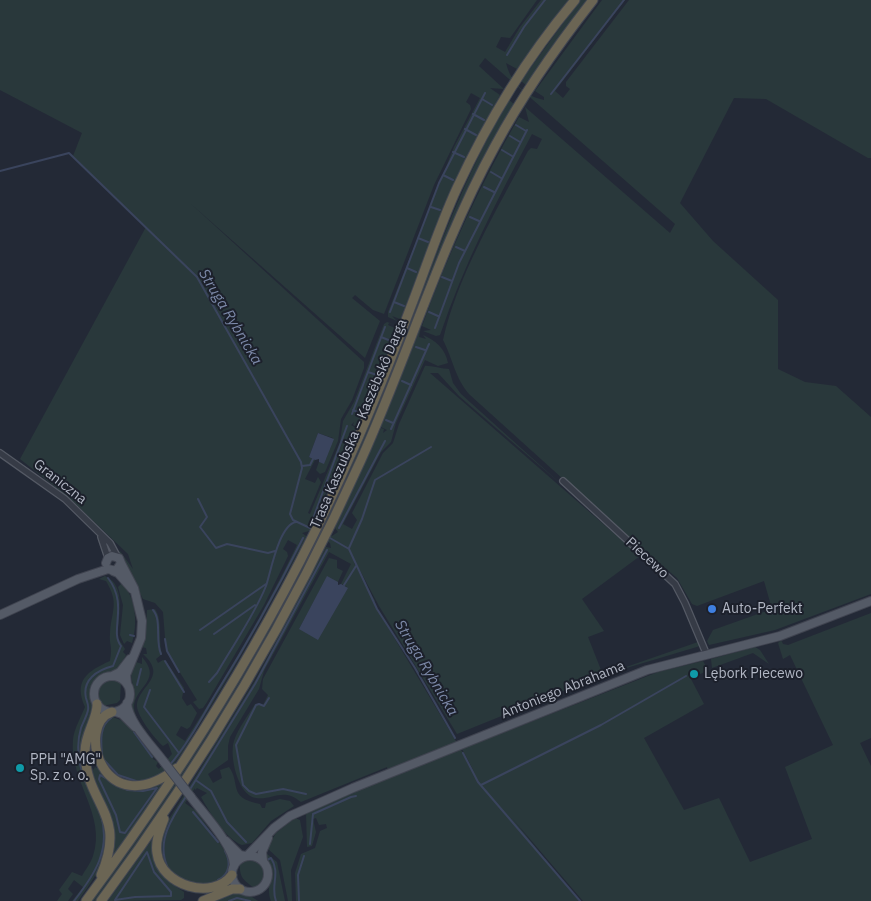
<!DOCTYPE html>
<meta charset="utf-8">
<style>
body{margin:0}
canvas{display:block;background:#232936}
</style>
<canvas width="871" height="901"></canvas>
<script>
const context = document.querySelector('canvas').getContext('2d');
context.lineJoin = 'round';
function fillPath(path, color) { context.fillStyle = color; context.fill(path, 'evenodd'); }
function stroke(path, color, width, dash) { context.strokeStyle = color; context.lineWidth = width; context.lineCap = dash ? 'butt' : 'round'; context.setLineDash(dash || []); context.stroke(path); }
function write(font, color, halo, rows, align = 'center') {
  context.font = font + ' "IBM Plex Sans",sans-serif'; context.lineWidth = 4; context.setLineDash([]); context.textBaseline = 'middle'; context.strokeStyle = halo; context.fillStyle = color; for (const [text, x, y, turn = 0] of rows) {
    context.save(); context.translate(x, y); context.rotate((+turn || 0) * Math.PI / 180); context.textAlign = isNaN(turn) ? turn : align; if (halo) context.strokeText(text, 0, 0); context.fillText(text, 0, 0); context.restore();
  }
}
fillPath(new Path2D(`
 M0 0H537L510 38 501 37 496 47 505 52 520 27 541 0H568L517 69 506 63C510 81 524 96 544 100V97L535 91 602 0H625L555 91 563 98 570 89 566 86V82L629 0H871V158H868L766 99 734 98 680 203 713 241 778 300V369L805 382 836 386 871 417V594L775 630 709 645 707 641 713 630 772 609 764 581 697 606 692 604 677 578 563 481V479L470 395C455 379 453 359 443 340 457 277 497 209 528 151L531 148 537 149 542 139 532 134C497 200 464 264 440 335L436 336 423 331 431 330 422 326C448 254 481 183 519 117L529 122 525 107 670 233 675 224 485 58 479 66 504 89 490 88 500 95 469 151 444 206 397 328 400 319 392 316 397 321 388 317V312L454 147 480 98 471 93 466 102 470 105 471 109 434 185 384 314 373 310 355 295 352 298 380 321 365 358 190 203 364 362V368L352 400 341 419 338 441 325 472 320 474 316 470 320 459 319 462 324 463 333 438 318 433 309 457 315 460 316 458 305 479 315 483 318 477 321 482 308 513 310 514 340 442 343 421 354 402 384 324 387 322 396 325 389 323 388 325 397 329 357 427 353 425 354 422 351 425 356 428 315 517 314 519 310 518 311 525 332 536 338 532 335 528 381 428 384 429 383 433 387 430 381 427 421 327 419 337 426 339 423 335C436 341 445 348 448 363L438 366 425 360 396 423 391 442 381 452 343 524 352 529 357 520 352 513 383 453 393 443 399 424 425 366C427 365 443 369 449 369L453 383 461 394 561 484 459 396 438 373H430L640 556 582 599 604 631 588 637 603 675 698 642 700 646 603 675 457 734 379 606 356 563H354L375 601 374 602 377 609 475 773 462 749 658 672 703 661 708 670 691 679 704 704 644 738 684 810 719 798 750 862 812 839 785 767 833 745 790 655 783 659 778 643 781 640 783 644 788 645 871 613V738L860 743 871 766V901H583L512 818 579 901H296L295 873 301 854 315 848 320 831 327 828 326 824 319 825 316 818 313 819 316 832 312 846 307 847 306 812 389 777 387 767 301 802C283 787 274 800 256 798 238 796 229 756 234 741 238 728 248 716 255 704L263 705 268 695 262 689 263 679 329 558 337 560V568L343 571 337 584 327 577 299 629 347 587 342 584 340 586 351 564 329 552 264 671 259 689 230 737 228 746V760L208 774 213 783 222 778 220 770 229 767C241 783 227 798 260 804L262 808H265L266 803 280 799 290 801 294 806 271 821 252 843 242 845C226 839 210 813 201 797L207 793 197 788 195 790V788L185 803 196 811 229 856C239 898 141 899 166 824L256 679 325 549 326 547 331 548 330 543 309 531 302 533 306 536 305 539C273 599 240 659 204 717 191 737 179 765 158 777 118 798 78 741 111 717 131 720 143 742 154 756L153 759 158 762 156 766 159 769 172 754 168 743 163 746C155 739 137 716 137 706 138 685 169 678 143 654H147L146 648 142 647 146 630 147 610 155 609C163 620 158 641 162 654L156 659 158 663 163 660 166 661 184 688 182 698 187 706 191 704 197 713 190 727 187 729 181 726 176 735 185 741C226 677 264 613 297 545L288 540 283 549 287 552 288 556 264 605 207 702 203 708 199 709 193 702 197 700 166 650 163 612 155 603 143 599 119 552 120 551 133 569 128 554 68 497 20 459 146 227 73 156 82 133 0 90Z
 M580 0H588L526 85 521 81Z
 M509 100 514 104 500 128 363 446 325 527 322 526C350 463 379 402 404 338 436 256 464 176 509 100Z
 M315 539 318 541C254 667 180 786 96 901H92L167 794 224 705Z
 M105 576C128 586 117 619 118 638L125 649 123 652 126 655C124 659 120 667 116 670 107 677 97 671 91 686 87 695 95 703 92 712 87 726 81 737 81 752 81 765 86 777 91 789 112 842 113 854 78 901H72L83 887 74 880 68 889 73 894 68 901H57L62 894 59 890 72 872 82 876C85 870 91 863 93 856 107 815 69 780 73 740 74 729 81 717 85 707 73 680 88 671 110 661 113 646 109 645 110 634 111 611 120 604 106 581L99 579Z
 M122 583C136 598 138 624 132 643L127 641 124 644 120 635 123 605 118 587Z
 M755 647 760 650 769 664 753 653 712 668 711 659Z
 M142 657C163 681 135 686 134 707 134 720 151 737 158 748L133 713 131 706 134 694 131 674 136 662 142 664Z
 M113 679 121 682 120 700 117 703 102 706 98 700 97 690 103 682Z
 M95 767C101 769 105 776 110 780 126 792 147 792 164 782L113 857C120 826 102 800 92 772Z
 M295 818 300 820 303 837 291 870 292 901H288L280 860 267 848 276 833Z
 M154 837C152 867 159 876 184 892V898L181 900 108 901Z
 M267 854 277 862 285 901H271C265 886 276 874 266 859Z
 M251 859 261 864C267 874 265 883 254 888 244 880 239 878 240 863Z
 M236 893 252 897 258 901H215Z`), '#29383b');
fillPath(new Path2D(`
 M318 433 334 439 324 464 319 462V459L315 460 309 457Z
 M327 576 338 582V585L341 584 348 588 318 640 299 629Z`), '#3a445d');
stroke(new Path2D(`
 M507 55 524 27 545 0
 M551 94 624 0
 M482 99 492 105
 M473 114 484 120
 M516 125 526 131
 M465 129 476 135
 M510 136 520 142
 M502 150 512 156
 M453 152 464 157
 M0 171 69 153 197 277 301 462 302 468 290 514 293 520 310 528
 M491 172 501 178
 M443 175 453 180
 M484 187 494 192
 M431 207 440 210
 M470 217 479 221
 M418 238 428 242
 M456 247 465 251
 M407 268 416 272
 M442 277 452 281
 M394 302 404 306
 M390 312 439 183 485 93
 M429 312 438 316
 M435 328 459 263 527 130
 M381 337 391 341
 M416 347 425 350
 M368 372 377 375
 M402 381 411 385
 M353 410 361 414
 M352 414 385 327
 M386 420 393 423
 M391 429 429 344
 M302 466 310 465 313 459
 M198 499 207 517 200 527 216 548 227 544 268 553 275 551
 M314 516 347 426
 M324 526 326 522
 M339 528 385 441
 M330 538 349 549 377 609 415 668 455 738
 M349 548 362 519 375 480 431 447
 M344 585 356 566
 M153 610C162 620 155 641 161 654
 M279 613 284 605
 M200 630 266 584
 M214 634 255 605
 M130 635 134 636
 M165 639 167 651 179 672
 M165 661 184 692
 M209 682 217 673C233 645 254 616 266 586 271 571 279 525 296 522
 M137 685 141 669
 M150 690 144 707 179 753
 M269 698 264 706 259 704 256 705 236 745 243 785 249 791 256 794 283 789 306 794
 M134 732 152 757
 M463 753 478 782 580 901
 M102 755C101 742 99 726 111 718
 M105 761 118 775 136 781
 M169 766C187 745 201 719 215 695 247 644 276 592 303 538
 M100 775 127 790 143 791 157 788 125 833 120 832 116 815 99 779Z
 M197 781 211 791 227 822 246 842
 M87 785C79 767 75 748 81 728 83 722 87 716 88 710 89 705 87 702 86 698 82 680 97 670 113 666L121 646C109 631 129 605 108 578
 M481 785 601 725 686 676
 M189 791 255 684 327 550
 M193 812 218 842
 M310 844 313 814 351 797 356 796
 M147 852 154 872 171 892V896L135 897 115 900Z
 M267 860 271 858C281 873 270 886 276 901
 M167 866C156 840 173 816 187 795
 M218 880C230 874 231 862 225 851
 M74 901C95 874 111 850 101 815
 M229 901 237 898 250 901
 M299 901 298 875 304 856`), '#3a445d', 2);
const minor = new Path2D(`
 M0 453 65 499 110 543 117 556
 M563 481 675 584 685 603 706 653
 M101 537 108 558`);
const major = new Path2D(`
 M121 563 134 588 142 621 141 638 126 675 127 684
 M113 571 118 573 132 589
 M0 615 78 579 108 569 116 571 121 563 119 558 112 556 108 558 106 563
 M94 694a18 18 0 1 1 36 0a18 18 0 1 1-36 0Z
 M112 676 120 672 130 659
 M127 703C128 722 153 747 164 762
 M116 712 122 714 135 727
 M191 797C202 812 235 847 234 866
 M226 841 240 855 245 856
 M232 874a18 18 0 1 1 36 0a18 18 0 1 1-36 0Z
 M247 856 274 828 290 816 353 788 647 670 780 636 871 601
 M263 861 262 852 268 838`);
const highway = new Path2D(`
 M97 704C98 718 84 735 85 753 86 805 128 813 101 875
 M112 712C75 724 102 826 177 768
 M164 819C160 830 155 841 157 853 161 886 213 901 232 875
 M86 901C190 761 282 612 352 452 373 405 392 357 410 309 426 268 439 227 457 188 488 121 527 57 575 0
 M101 901C203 764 291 616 361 460 408 356 440 246 495 146 523 94 557 46 593 0
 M203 901 232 889H240`);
stroke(minor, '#545964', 8);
stroke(major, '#404450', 10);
stroke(highway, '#414651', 11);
stroke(minor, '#363b46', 5.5);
stroke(major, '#545a66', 8);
stroke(highway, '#6b6554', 9);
const majorBridge = new Path2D(`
 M164 762 191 797`);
stroke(majorBridge, '#404450', 10, []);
stroke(majorBridge, '#545a66', 8);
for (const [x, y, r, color] of [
 [712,609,5,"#3f7fe0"],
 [694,674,5,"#0f9aa8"],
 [20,768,5,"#0f9aa8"]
]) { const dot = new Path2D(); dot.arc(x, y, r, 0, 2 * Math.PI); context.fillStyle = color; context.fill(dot); stroke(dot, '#1c202b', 2); }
write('14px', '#b1b6c3', '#1c202b', [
 ["Trasa Kaszubska – Kaszëbskô Darga",359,424,-67],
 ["Graniczna",60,482,38],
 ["Piecewo",647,558,43],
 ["Antoniego Abrahama",563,690,-22]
]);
write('14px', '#b1b6c3', '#1c202b', [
 ["Auto-Perfekt",722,609],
 ["Lębork Piecewo",704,674],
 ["PPH \"AMG\"",30,760],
 ["Sp. z o. o.",30,776]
], 'left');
write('italic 15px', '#7c89a8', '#1c202b', [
 ["Struga Rybnicka",230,317,59],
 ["Struga Rybnicka",426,668,59]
]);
</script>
